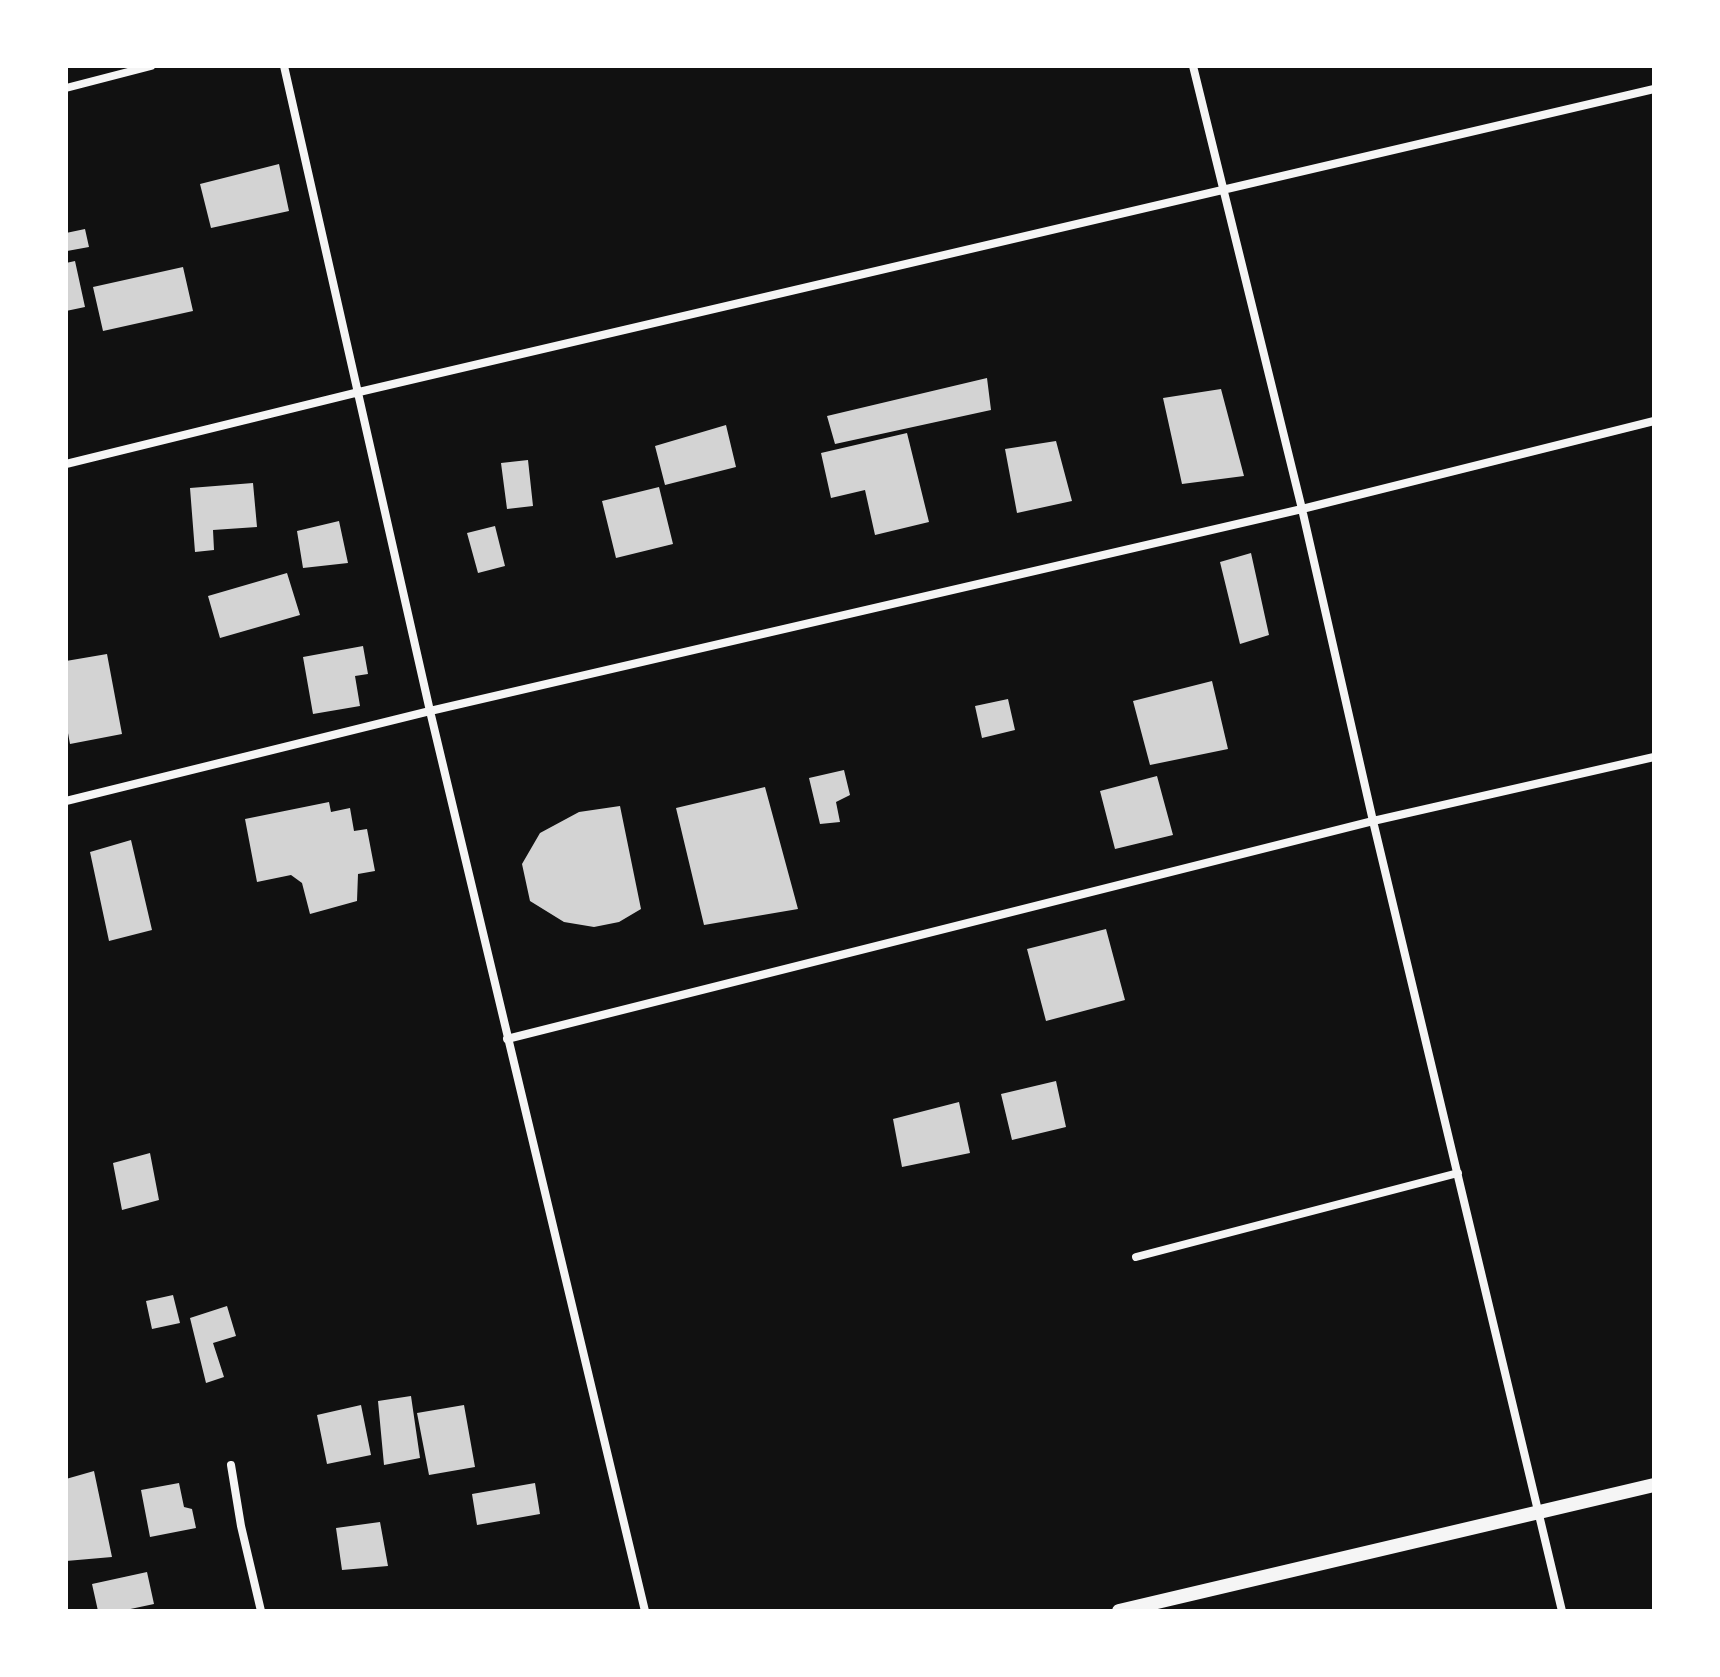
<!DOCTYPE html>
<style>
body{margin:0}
#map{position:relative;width:1720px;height:1677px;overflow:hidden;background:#111;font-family:"IBM Plex Sans",sans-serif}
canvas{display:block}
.frame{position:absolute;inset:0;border:68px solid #fff;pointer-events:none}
</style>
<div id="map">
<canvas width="1720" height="1677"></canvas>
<div class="frame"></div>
</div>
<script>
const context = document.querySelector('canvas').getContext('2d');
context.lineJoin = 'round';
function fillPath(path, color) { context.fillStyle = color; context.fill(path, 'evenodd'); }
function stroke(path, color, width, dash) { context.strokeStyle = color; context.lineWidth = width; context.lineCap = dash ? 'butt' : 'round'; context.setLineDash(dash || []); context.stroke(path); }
fillPath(new Path2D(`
 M279 164 289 211 211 228 200 184Z
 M85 229 89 247 67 251 66 233Z
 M75 261 85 307 66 311V263Z
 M183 267 193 311 103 331 93 287Z
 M987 378 991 410 835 444 827 416Z
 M1221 389 1244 476 1182 484 1163 398Z
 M726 425 736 467 665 485 655 446Z
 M907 433 929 522 875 535 865 490 831 498 821 453Z
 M1056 441 1072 501 1017 513 1005 449Z
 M528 460 533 506 507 509 501 463Z
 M253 483 257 527 213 530 214 550 195 552 190 488Z
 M659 487 673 544 616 558 602 501Z
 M339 521 348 563 303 568 297 531Z
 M495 526 505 566 478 573 467 533Z
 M1251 553 1269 635 1240 644 1220 562Z
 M287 573 300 615 220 638 208 596Z
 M363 646 368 674 355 676 360 706 313 714 303 657Z
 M107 654 122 734 70 744 66 722V661Z
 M1212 681 1228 749 1150 765 1133 701Z
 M1008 699 1015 730 982 738 975 706Z
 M844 770 850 795 836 802 840 822 820 824 809 778Z
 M1157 776 1173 835 1115 849 1100 791Z
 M765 787 798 909 704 925 676 808Z
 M329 802 331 812 350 808 354 831 367 829 375 871 358 874 357 901 310 914 302 883 291 875 257 882 245 819Z
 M620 806 641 909 619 922 594 927 564 922 530 901 522 864 540 833 579 812Z
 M131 840 152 930 109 941 90 852Z
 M1106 929 1125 1000 1046 1021 1027 949Z
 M1056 1081 1066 1127 1012 1140 1001 1094Z
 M959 1102 970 1153 902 1167 893 1119Z
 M150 1153 159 1200 122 1210 113 1163Z
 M173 1295 180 1323 152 1329 146 1301Z
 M227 1306 236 1336 213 1343 224 1377 206 1383 190 1318Z
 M411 1396 420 1458 384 1465 378 1401Z
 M361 1405 371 1455 327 1464 317 1415Z
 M464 1405 475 1467 429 1475 417 1413Z
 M94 1471 112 1557 66 1561V1479Z
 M179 1483 184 1507 192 1509 196 1528 150 1537 141 1490Z
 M535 1483 540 1514 477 1525 472 1494Z
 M380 1522 388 1566 342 1570 336 1528Z
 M147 1572 154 1604 121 1611H98L92 1584Z`), '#d3d3d3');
stroke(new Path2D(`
 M284 66 430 711 645 1611
 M1193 66 1302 509 1373 821 1562 1611
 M66 88 151 66
 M66 464 359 392 1654 89
 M66 801 430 711 1302 509 1654 421
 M507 1039 1373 821 1654 757
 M1136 1257 1458 1173
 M231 1465 241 1526 261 1611`), '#f5f5f5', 8);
stroke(new Path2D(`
 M1119 1611 1654 1485`), '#f5f5f5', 14);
</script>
